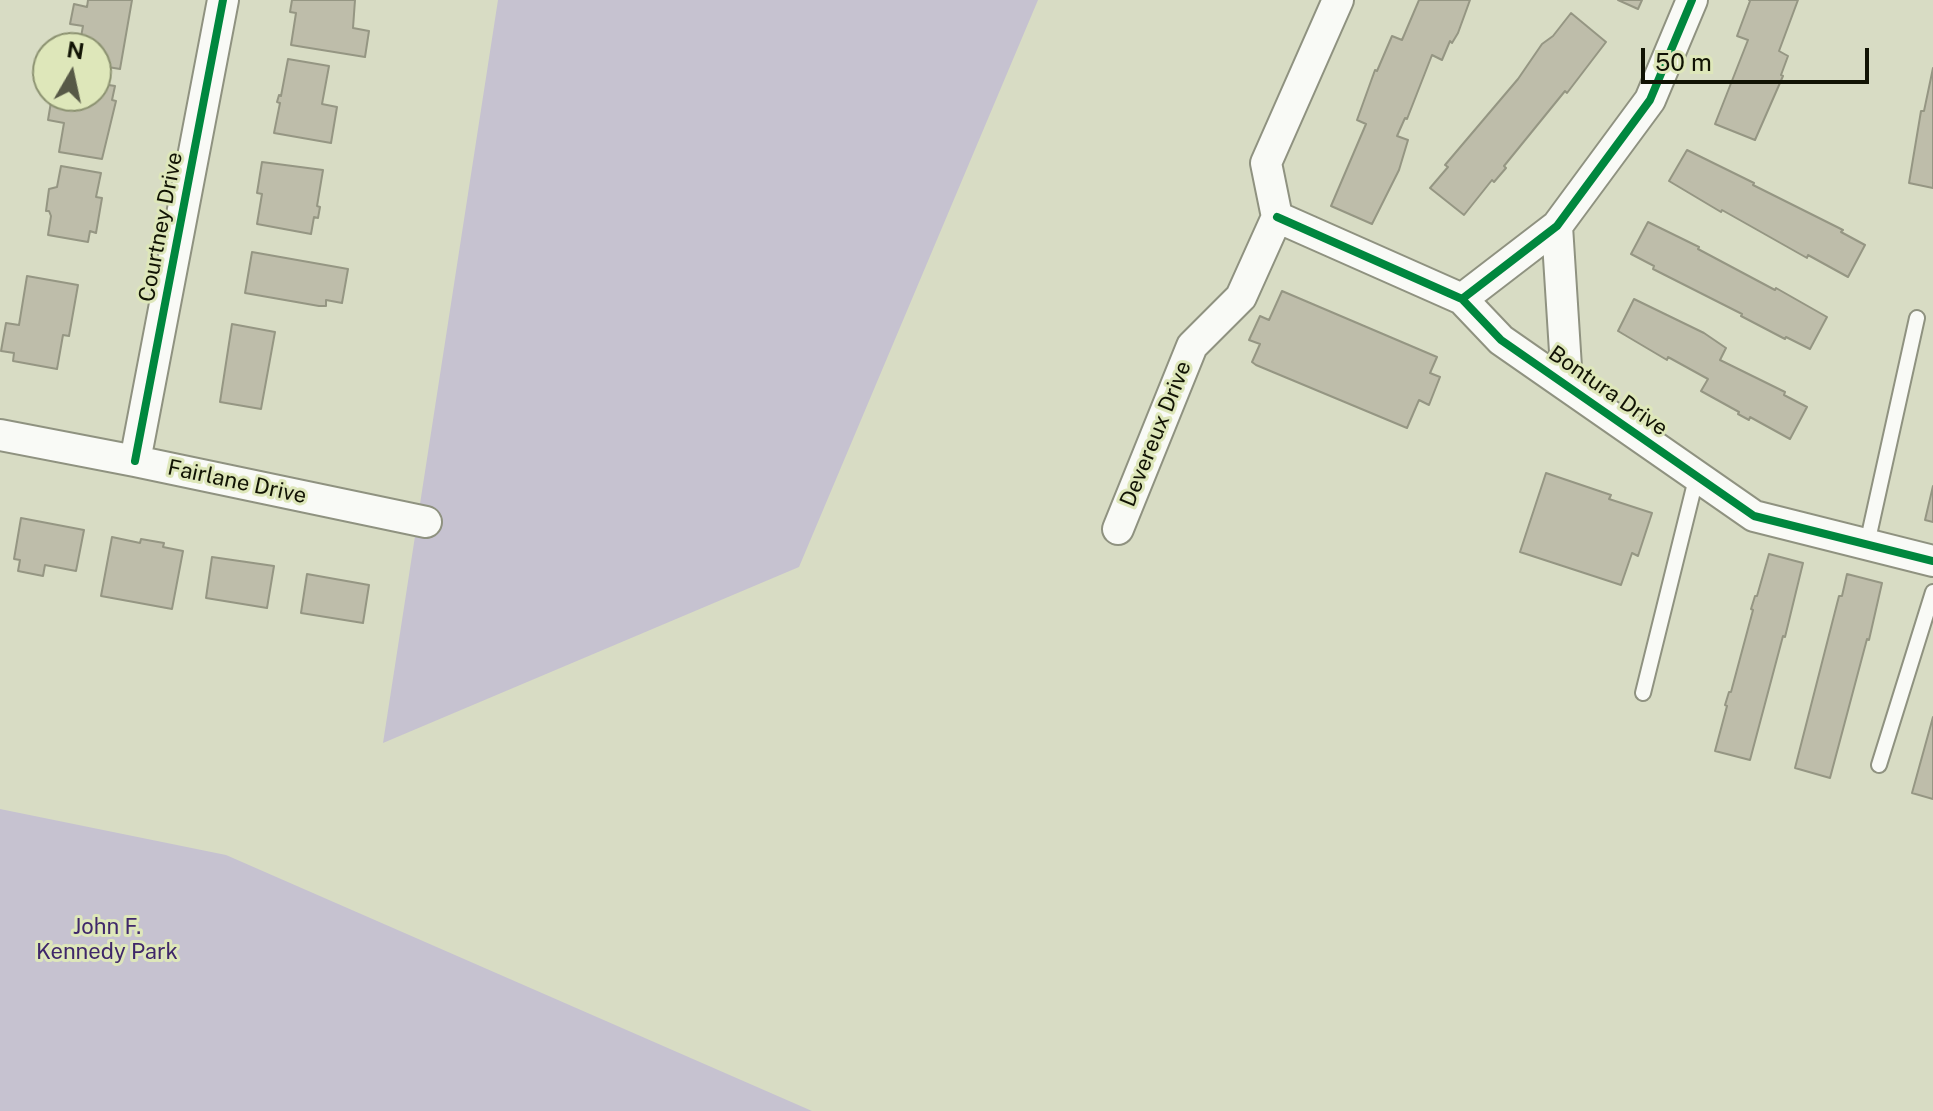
<!DOCTYPE html>
<style>
body{margin:0}
#map{position:relative;width:1933px;height:1111px;overflow:hidden;background:#d8dcc4;font-family:"Public Sans",sans-serif}
canvas{display:block}
.north{position:absolute;left:32px;top:32px;width:80px;height:80px;box-sizing:border-box;background:#dee7ba;border:2px solid #8c9271;border-radius:50%;rotate:9deg;font-size:22px;font-weight:700;line-height:32px;text-align:center;color:#111304}
.north::after{content:'';display:block;margin:auto;width:28px;height:36px;background:#575947;clip-path:polygon(50% 0,100% 100%,50% 72%,0 100%)}
.scale{position:absolute;left:1641px;top:48px;width:228px;height:36px;box-sizing:border-box;border:4px solid #111304;border-top:0;padding-left:10px;font-size:24px;line-height:28px;white-space:nowrap;color:#111304;-webkit-text-stroke:6px #dee7ba;paint-order:stroke}
</style>
<div id="map">
<canvas width="1933" height="1111"></canvas>
<div class="north">N</div>
<div class="scale">50 m</div>
</div>
<script>
const context = document.querySelector('canvas').getContext('2d');
context.lineJoin = 'round';
function fillPath(path, color) { context.fillStyle = color; context.fill(path, 'evenodd'); }
function stroke(path, color, width, dash) { context.strokeStyle = color; context.lineWidth = width; context.lineCap = dash ? 'butt' : 'round'; context.setLineDash(dash || []); context.stroke(path); }
function write(font, color, halo, rows, align = 'center') {
  context.font = font + ' "Public Sans",sans-serif'; context.lineWidth = 6; context.setLineDash([]); context.textBaseline = 'middle'; context.strokeStyle = halo; context.fillStyle = color; for (const [text, x, y, turn = 0] of rows) {
    context.save(); context.translate(x, y); context.rotate((+turn || 0) * Math.PI / 180); context.textAlign = isNaN(turn) ? turn : align; if (halo) context.strokeText(text, 0, 0); context.fillText(text, 0, 0); context.restore();
  }
}
fillPath(new Path2D(`
 M498 0H1038L799 567 383 743Z
 M0 809 226 855 812 1111H0Z`), '#c6c2d0');
const building = new Path2D(`
 M88 0H132L120 69 96 65V48H79L83 26 70 24 74 4 87 7Z
 M292 0H355L353 28 369 31 365 57 291 45 296 13 290 12Z
 M1419 0H1470L1458 33 1452 43 1450 41 1442 60 1432 55 1407 119 1405 118 1397 136 1408 140 1399 170 1372 224 1331 206 1366 124 1357 120 1375 70 1377 71 1392 36 1402 40Z
 M1618 0H1642L1638 9Z
 M1798 0 1779 51 1788 56 1781 75 1783 76 1755 140 1715 124 1748 40 1737 36 1750 1 1749 0Z
 M1571 13 1606 42 1567 93 1565 91 1504 166 1506 168 1494 182 1492 180 1464 215 1430 188 1448 167 1445 165 1518 79 1542 44 1553 36Z
 M288 59 329 66 322 104 337 107 331 143 274 133 280 103 277 102 279 95 281 96Z
 M1933 68V188L1909 183 1921 111H1924Z
 M96 83 115 86 112 100 116 101 102 159 59 152 64 123 48 120 52 96H96Z
 M1687 150 1754 183 1753 185 1843 230 1841 232 1865 245 1848 277 1808 255 1807 258 1722 210 1721 212 1669 181Z
 M262 162 323 170 317 206 320 207 318 218 314 217 311 234 257 224 262 194 257 193Z
 M61 166 101 173 96 197 102 198 96 233 90 231 88 242 48 235 51 216 49 211H46L49 189 57 187Z
 M1648 222 1699 247 1698 249 1775 290 1776 288 1827 317 1810 349 1786 337 1785 339 1741 316 1742 314 1653 269 1654 266 1631 254Z
 M252 252 348 269 342 303 326 300V306H319L245 293Z
 M27 276 78 285 69 336 63 335 57 369 13 361 14 353 1 351 6 323 19 325Z
 M1282 291 1437 357 1430 373 1440 377 1429 405 1419 400 1407 428 1256 365 1252 362 1260 344 1249 340 1260 316 1269 320Z
 M1634 299 1704 333 1726 348 1720 360 1785 392 1784 395 1807 407 1790 439 1750 417 1749 420 1738 414 1739 412 1701 391 1708 379 1668 357 1667 360 1618 331Z
 M232 324 275 332 261 409 220 402Z
 M1546 473 1611 495 1609 499 1652 513 1638 556 1632 553 1621 585 1520 552Z
 M1933 486V522L1925 520Z
 M21 518 84 530 76 571 45 565 43 576 18 571 20 560 14 559Z
 M112 537 140 543 141 539 164 543 163 547 183 551 172 609 101 596Z
 M1769 554 1803 563 1785 637 1783 636 1750 760 1715 751 1727 706 1725 705 1729 692H1731L1753 610 1751 609 1755 596H1757Z
 M212 557 274 566 267 608 206 598Z
 M307 574 369 585 363 623 301 613Z
 M1847 574 1882 583 1869 640 1867 639 1830 778 1795 768 1839 596H1842Z
 M1933 717V799L1912 793Z`);
fillPath(building, '#bebdaa');
stroke(building, '#959683', 2);
const service = new Path2D(`
 M1867 544 1917 318
 M1643 693 1697 475
 M1879 765 1933 592`);
const minor = new Path2D(`
 M1277 217 1462 299 1501 340 1754 516 1933 561
 M1557 226 1567 383
 M1462 299 1557 226 1650 100 1692 0
 M0 435 135 461 426 522
 M135 461 223 0
 M1118 529 1192 346 1241 297 1277 217 1266 163 1338 0`);
stroke(service, '#8f9280', 18);
stroke(minor, '#8f9280', 34);
stroke(service, '#f9faf6', 14);
stroke(minor, '#f9faf6', 30);
stroke(new Path2D(`
 M1277 217 1462 299 1501 340 1754 516 1933 561
 M1462 299 1557 226 1650 100 1692 0
 M135 461 223 0`), '#00873e', 8);
write('22px', '#111304', '#dee7ba', [
 ["Courtney Drive",161,227,-79],
 ["Bontura Drive",1608,391,35],
 ["Devereux Drive",1156,434,-68],
 ["Fairlane Drive",237,482,12]
]);
write('22px', '#3f276a', '#dee7ba', [
 ["John F.",107,927],
 ["Kennedy Park",107,952]
]);
</script>
